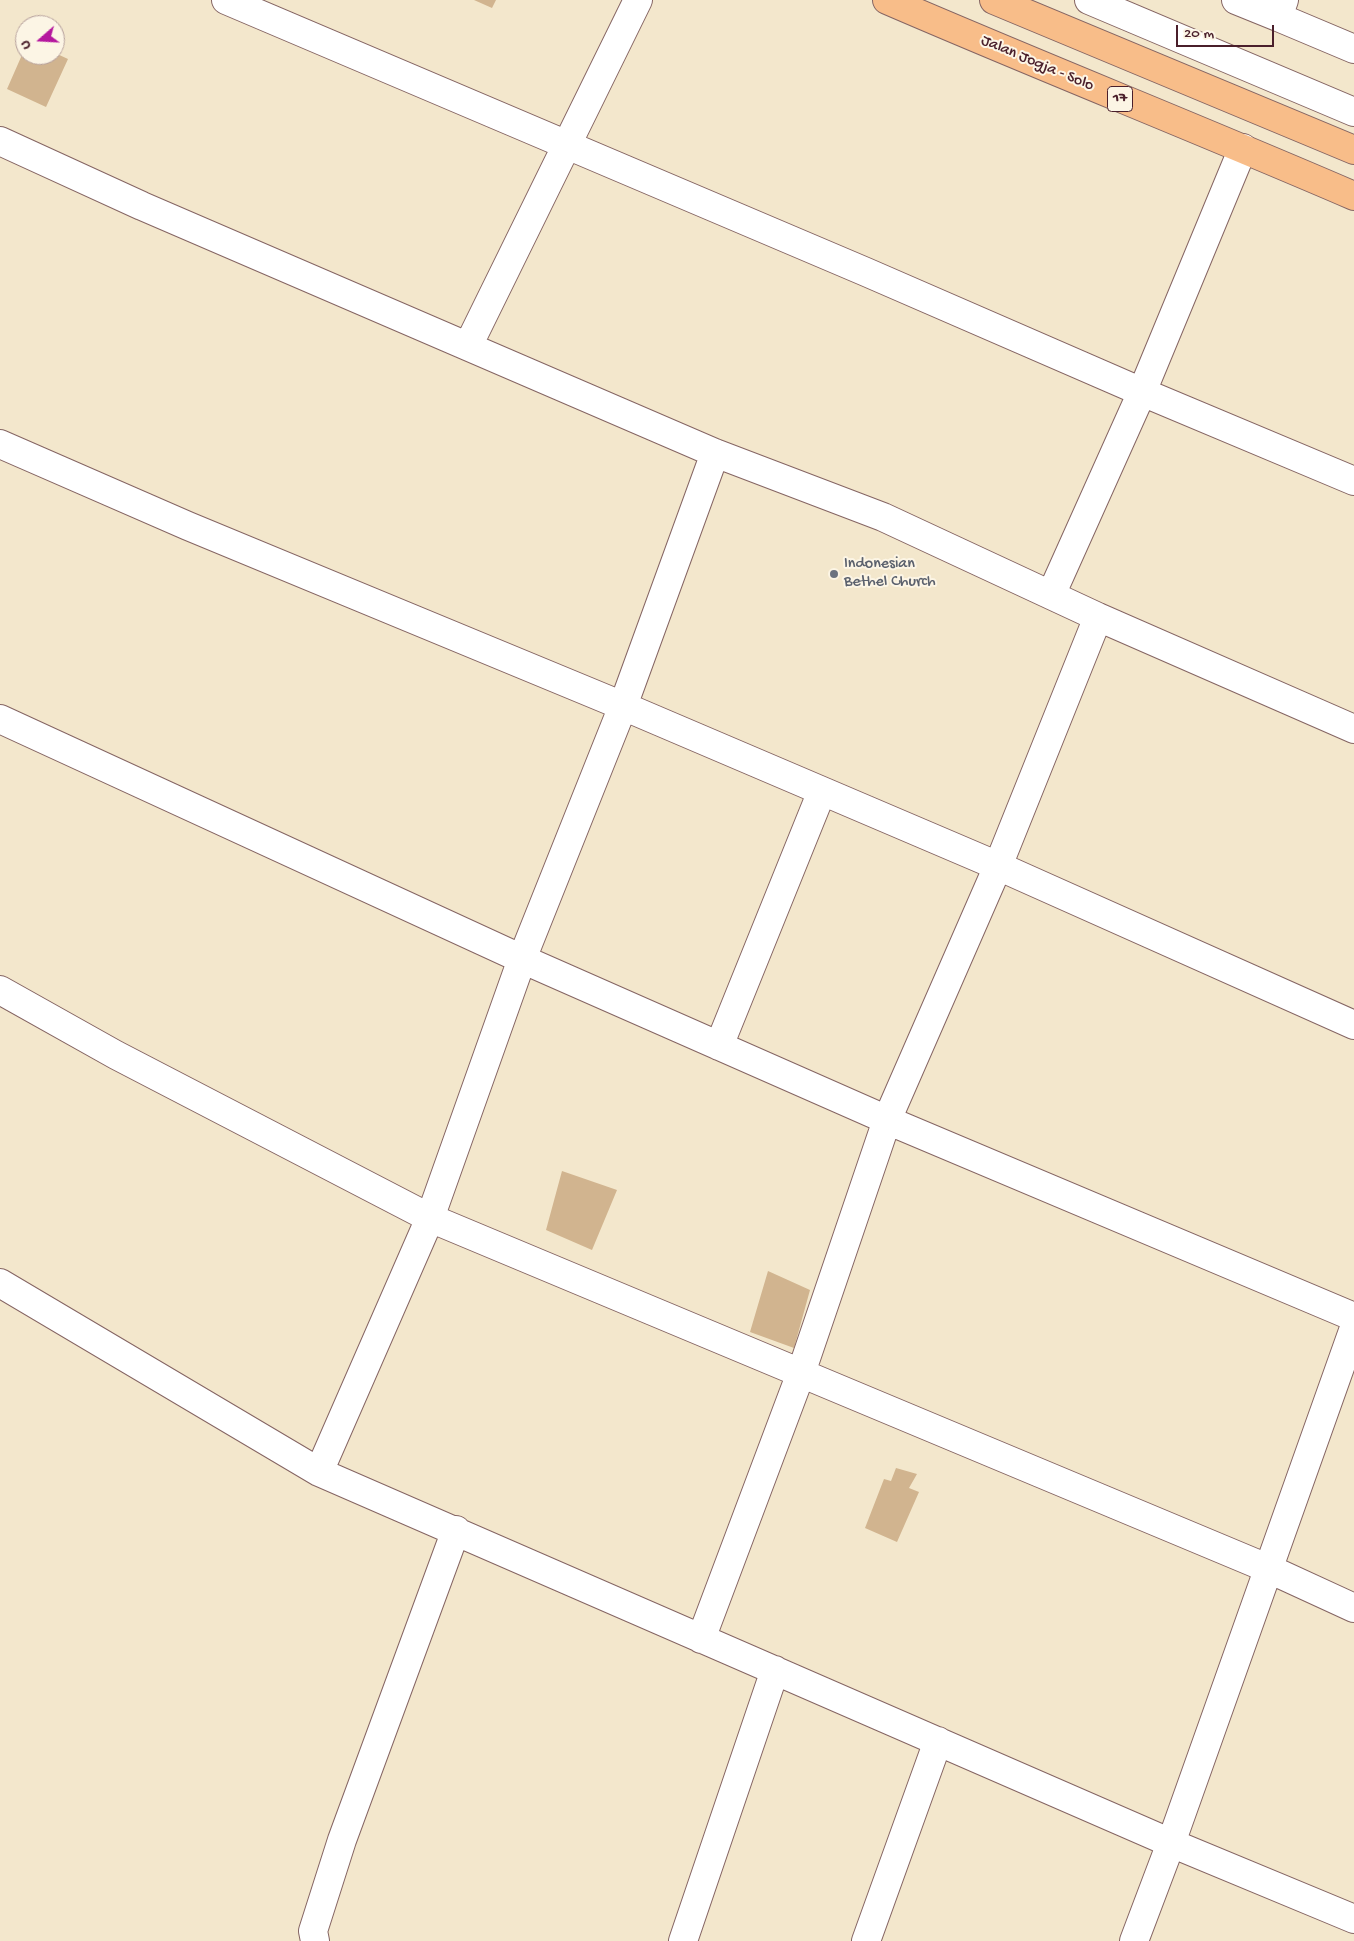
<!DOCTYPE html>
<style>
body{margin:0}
#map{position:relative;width:1354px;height:1941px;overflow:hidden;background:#f3e7cc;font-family:"Gochi Hand",sans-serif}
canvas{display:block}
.north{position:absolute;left:15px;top:15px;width:50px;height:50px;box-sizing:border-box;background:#fcf5e5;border:1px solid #b59f9b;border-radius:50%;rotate:251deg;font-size:14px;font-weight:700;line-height:20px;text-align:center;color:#4a1f2b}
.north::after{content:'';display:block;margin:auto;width:18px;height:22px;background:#b5179e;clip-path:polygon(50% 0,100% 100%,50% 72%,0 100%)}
.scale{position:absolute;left:1176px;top:25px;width:98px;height:22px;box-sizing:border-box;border:2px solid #4a1f2b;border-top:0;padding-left:6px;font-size:15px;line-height:18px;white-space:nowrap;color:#4a1f2b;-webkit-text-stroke:4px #fcf5e5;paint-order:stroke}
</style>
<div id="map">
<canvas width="1354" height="1941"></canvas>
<div class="north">U</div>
<div class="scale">20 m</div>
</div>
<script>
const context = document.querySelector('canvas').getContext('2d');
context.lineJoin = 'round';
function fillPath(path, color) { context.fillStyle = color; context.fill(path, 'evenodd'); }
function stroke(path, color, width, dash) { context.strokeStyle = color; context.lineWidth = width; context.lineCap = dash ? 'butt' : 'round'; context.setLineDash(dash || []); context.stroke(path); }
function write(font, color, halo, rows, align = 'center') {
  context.font = font + ' "Gochi Hand",sans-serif'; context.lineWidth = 4; context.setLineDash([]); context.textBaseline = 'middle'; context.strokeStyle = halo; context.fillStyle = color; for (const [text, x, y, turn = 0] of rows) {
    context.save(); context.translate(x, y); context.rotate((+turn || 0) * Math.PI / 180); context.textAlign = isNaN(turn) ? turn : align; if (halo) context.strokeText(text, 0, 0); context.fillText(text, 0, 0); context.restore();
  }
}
fillPath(new Path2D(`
 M474 0H496L492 8Z
 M25 48V55L55 53 68 59 46 107 7 89Z
 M562 1171 617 1190 592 1250 546 1230Z
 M768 1271 810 1290 794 1348 750 1332Z
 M896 1468 917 1474 909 1488 919 1492 897 1542 865 1528 884 1479 891 1481Z`), '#d1b48f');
const minor = new Path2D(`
 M226 0 866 272 1142 392 1354 481
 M1089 0 1354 112
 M1236 0 1278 17 1284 0
 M1278 17 1354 49
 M0 141 142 206 715 453 883 517 1098 617 1354 729
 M468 346 638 0
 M0 444 188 526 623 706 998 866 1354 1025
 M1051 595 1142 392 1243 148
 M0 719 522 959 901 1126 1354 1317
 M0 990 116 1055 430 1218 1267 1568 1354 1608
 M719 1046 822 791
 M0 1283 319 1472 1171 1843 1354 1919
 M319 1472 430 1218 522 959 623 706 715 453
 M701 1639 801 1373 887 1120 998 866 1098 617
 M315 1941 313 1931 342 1840 456 1530
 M683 1941 775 1670
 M866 1941 938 1741
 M1134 1941 1171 1843 1354 1328`);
const highway = new Path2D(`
 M887 0C1042 67 1199 129 1354 196
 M994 0 1354 150`);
stroke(minor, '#856563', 30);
stroke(highway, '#856563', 30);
stroke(minor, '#fff', 28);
stroke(highway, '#f8bd89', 28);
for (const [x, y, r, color] of [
 [834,574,5,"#6b7280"]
]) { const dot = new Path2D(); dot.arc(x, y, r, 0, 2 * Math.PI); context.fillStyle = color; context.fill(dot); stroke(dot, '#fcf5e5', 2); }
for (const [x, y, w] of [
 [1120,99,25]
]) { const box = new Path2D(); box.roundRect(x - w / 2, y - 12.5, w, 25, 4); context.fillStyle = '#fcf5e5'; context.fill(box); stroke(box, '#4a1f2b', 1); }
write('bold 15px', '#4a1f2b', null, [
 ["17",1120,99]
]);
write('16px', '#4a1f2b', '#fcf5e5', [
 ["Jalan Jogja - Solo",1037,64,23]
]);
write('16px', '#5b616d', '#fcf5e5', [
 ["Indonesian",844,565],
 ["Bethel Church",844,583]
], 'left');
</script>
